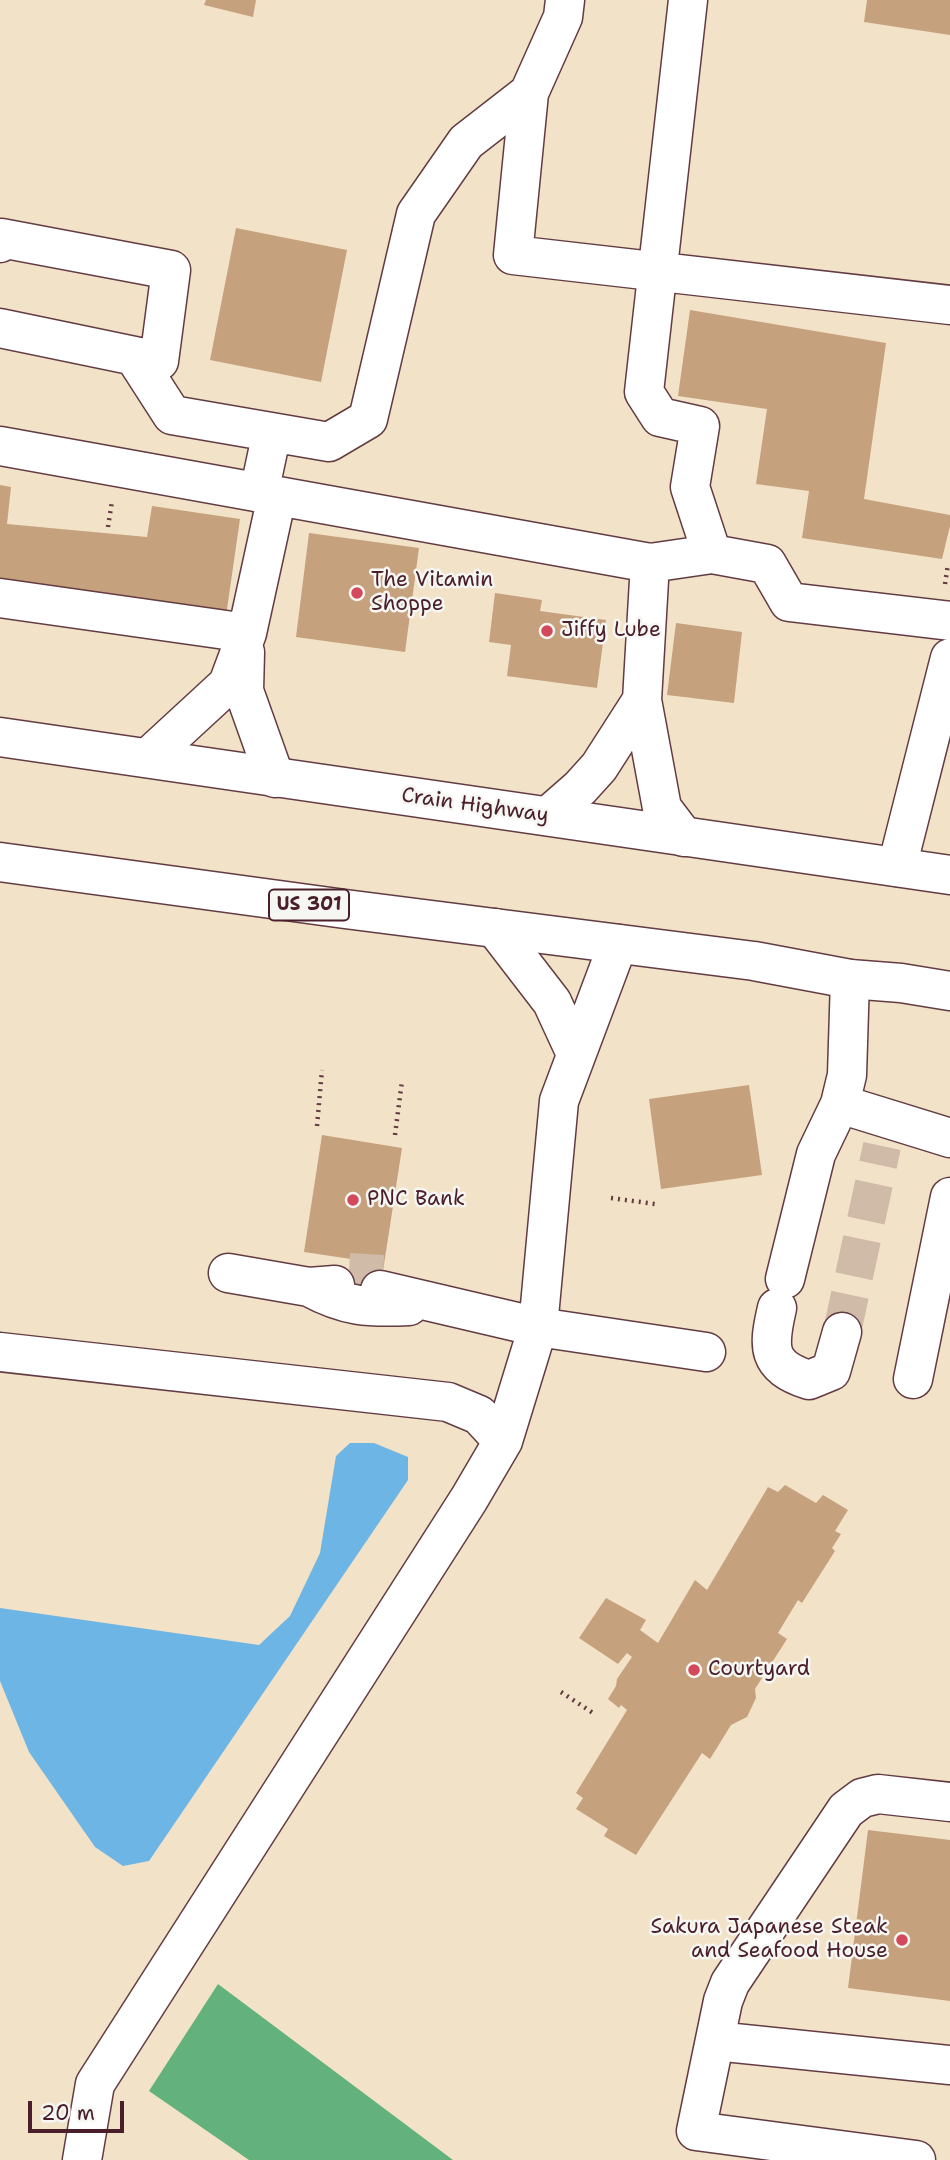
<!DOCTYPE html>
<style>
body{margin:0}
#map{position:relative;width:950px;height:2160px;overflow:hidden;background:#f2e2c8;font-family:"Shantell Sans",sans-serif}
canvas{display:block}
.scale{position:absolute;left:28px;top:2101px;width:96px;height:32px;box-sizing:border-box;border:4px solid #4a1f2b;border-top:0;padding-left:9px;font-size:21px;line-height:24px;white-space:nowrap;color:#4a1f2b;-webkit-text-stroke:5px #f6f6f2;paint-order:stroke}
</style>
<div id="map">
<canvas width="950" height="2160"></canvas>
<div class="scale">20 m</div>
</div>
<script>
const context = document.querySelector('canvas').getContext('2d');
context.lineJoin = 'round';
function fillPath(path, color) { context.fillStyle = color; context.fill(path, 'evenodd'); }
function stroke(path, color, width, dash) { context.strokeStyle = color; context.lineWidth = width; context.lineCap = dash ? 'butt' : 'round'; context.setLineDash(dash || []); context.stroke(path); }
function write(font, color, halo, rows, align = 'center') {
  context.font = font + ' "Shantell Sans",sans-serif'; context.lineWidth = 5; context.setLineDash([]); context.textBaseline = 'middle'; context.strokeStyle = halo; context.fillStyle = color; for (const [text, x, y, turn = 0] of rows) {
    context.save(); context.translate(x, y); context.rotate((+turn || 0) * Math.PI / 180); context.textAlign = isNaN(turn) ? turn : align; if (halo) context.strokeText(text, 0, 0); context.fillText(text, 0, 0); context.restore();
  }
}
fillPath(new Path2D(`
 M218 1984 453 2160H249L149 2091Z`), '#63b27e');
fillPath(new Path2D(`
 M350 1443H374L408 1457V1480L149 1861 123 1866 95 1847 29 1752 0 1681V1608L259 1645 290 1616 320 1553 336 1456Z`), '#6db5e5');
fillPath(new Path2D(`
 M206 0H256L253 17 204 5Z
 M867 0H950V35L864 22Z
 M236 228 347 250 321 382 210 360Z
 M690 310 886 343 864 499 950 515V526L942 559 802 538 809 491 756 484 767 409 678 396Z
 M0 485 11 487 7 524 147 537 152 506 240 519 226 616 0 584Z
 M309 533 419 548 405 652 296 637Z
 M495 593 542 600 540 611 606 620 597 688 507 676 511 645 489 642Z
 M676 623 742 632 734 703 667 695Z
 M749 1085 762 1175 661 1189 649 1099Z
 M322 1135 402 1148 378 1303 345 1298 351 1259 304 1252Z
 M785 1485 816 1503 823 1495 848 1510 835 1531 841 1534 832 1548 835 1551 802 1603 798 1600 778 1633 787 1639 755 1689 756 1698 747 1717 731 1725 710 1759 702 1753 636 1855 604 1836 608 1829 576 1809 583 1798 576 1793 627 1710 621 1705 619 1708 608 1699 616 1686 617 1679 632 1657 627 1653 618 1664 579 1638 606 1598 646 1620 640 1630 658 1643 695 1580 707 1590 768 1487 778 1492Z
 M868 1830 950 1840V2001L848 1988Z`), '#c6a17d');
stroke(new Path2D(`
 M349 1272 383 1274
 M842 1332 882 1146`), '#d0bba9', 38, [38, 19]);
const minor = new Path2D(`
 M688 0 644 392 660 417 700 426 690 487 712 554 767 564 789 602 950 621
 M529 93 513 255 950 305
 M0 243 1 238 171 270 159 361 0 328
 M134 356 172 415 329 442 368 419 416 214 466 142 529 93 563 17 565 0
 M0 446 650 563 642 700 662 808 684 837
 M259 493 272 432
 M650 563 712 554
 M0 598 247 633
 M245 652 244 691 275 778
 M151 755 228 684 247 633 277 496
 M548 816 580 788 599 767 642 700
 M897 867 950 658
 M495 928 552 1002 576 1054
 M840 1104 950 1138
 M228 1273 309 1287 335 1285
 M785 1279 816 1154 840 1104 847 1075 850 979
 M309 1287C346 1307 368 1308 409 1306
 M380 1290 538 1327 706 1352
 M777 1308C768 1347 766 1366 809 1380L831 1371 842 1332
 M0 1352 448 1402 479 1415 503 1441
 M913 1379 950 1197
 M715 2041 950 2065
 M82 2160 95 2084 469 1499 503 1441 538 1327 559 1101 618 944
 M916 2160 696 2131 723 2001 730 1983 846 1810 862 1798 878 1794 950 1802`);
const highway = new Path2D(`
 M0 737 950 875
 M0 862 345 909 754 961 850 979 901 983 950 991`);
stroke(minor, '#633c43', 41);
stroke(highway, '#633c43', 41);
stroke(new Path2D(`
 M108 527 112 501
 M945 584 948 564
 M317 1126 322 1070
 M395 1135 402 1081
 M611 1198 655 1204
 M561 1692 593 1713`), '#633c43', 4.5, [2, 5]);
stroke(minor, '#fff', 38);
stroke(highway, '#fff', 38);
for (const [x, y, r, color] of [
 [357,593,7,"#d1495b"],
 [547,631,7,"#d1495b"],
 [353,1200,7,"#d1495b"],
 [694,1670,7,"#d1495b"],
 [902,1940,7,"#d1495b"]
]) { const dot = new Path2D(); dot.arc(x, y, r, 0, 2 * Math.PI); context.fillStyle = color; context.fill(dot); stroke(dot, '#f6f6f2', 2.5); }
for (const [x, y, w] of [
 [309,905,80]
]) { const box = new Path2D(); box.roundRect(x - w / 2, y - 15.5, w, 31, 5); context.fillStyle = '#f6f6f2'; context.fill(box); stroke(box, '#4a1f2b', 2); }
write('bold 19px', '#4a1f2b', null, [
 ["US 301",309,905]
]);
write('21px', '#4a1f2b', '#f6f6f2', [
 ["The Vitamin",371,581],
 ["Shoppe",371,605],
 ["Jiffy Lube",561,631],
 ["PNC Bank",367,1200],
 ["Courtyard",708,1670],
 ["Sakura Japanese Steak",888,1928,"right"],
 ["and Seafood House",888,1952,"right"]
], 'left');
write('21px', '#4a1f2b', '#f6f6f2', [
 ["Crain Highway",475,806,8]
]);
</script>
